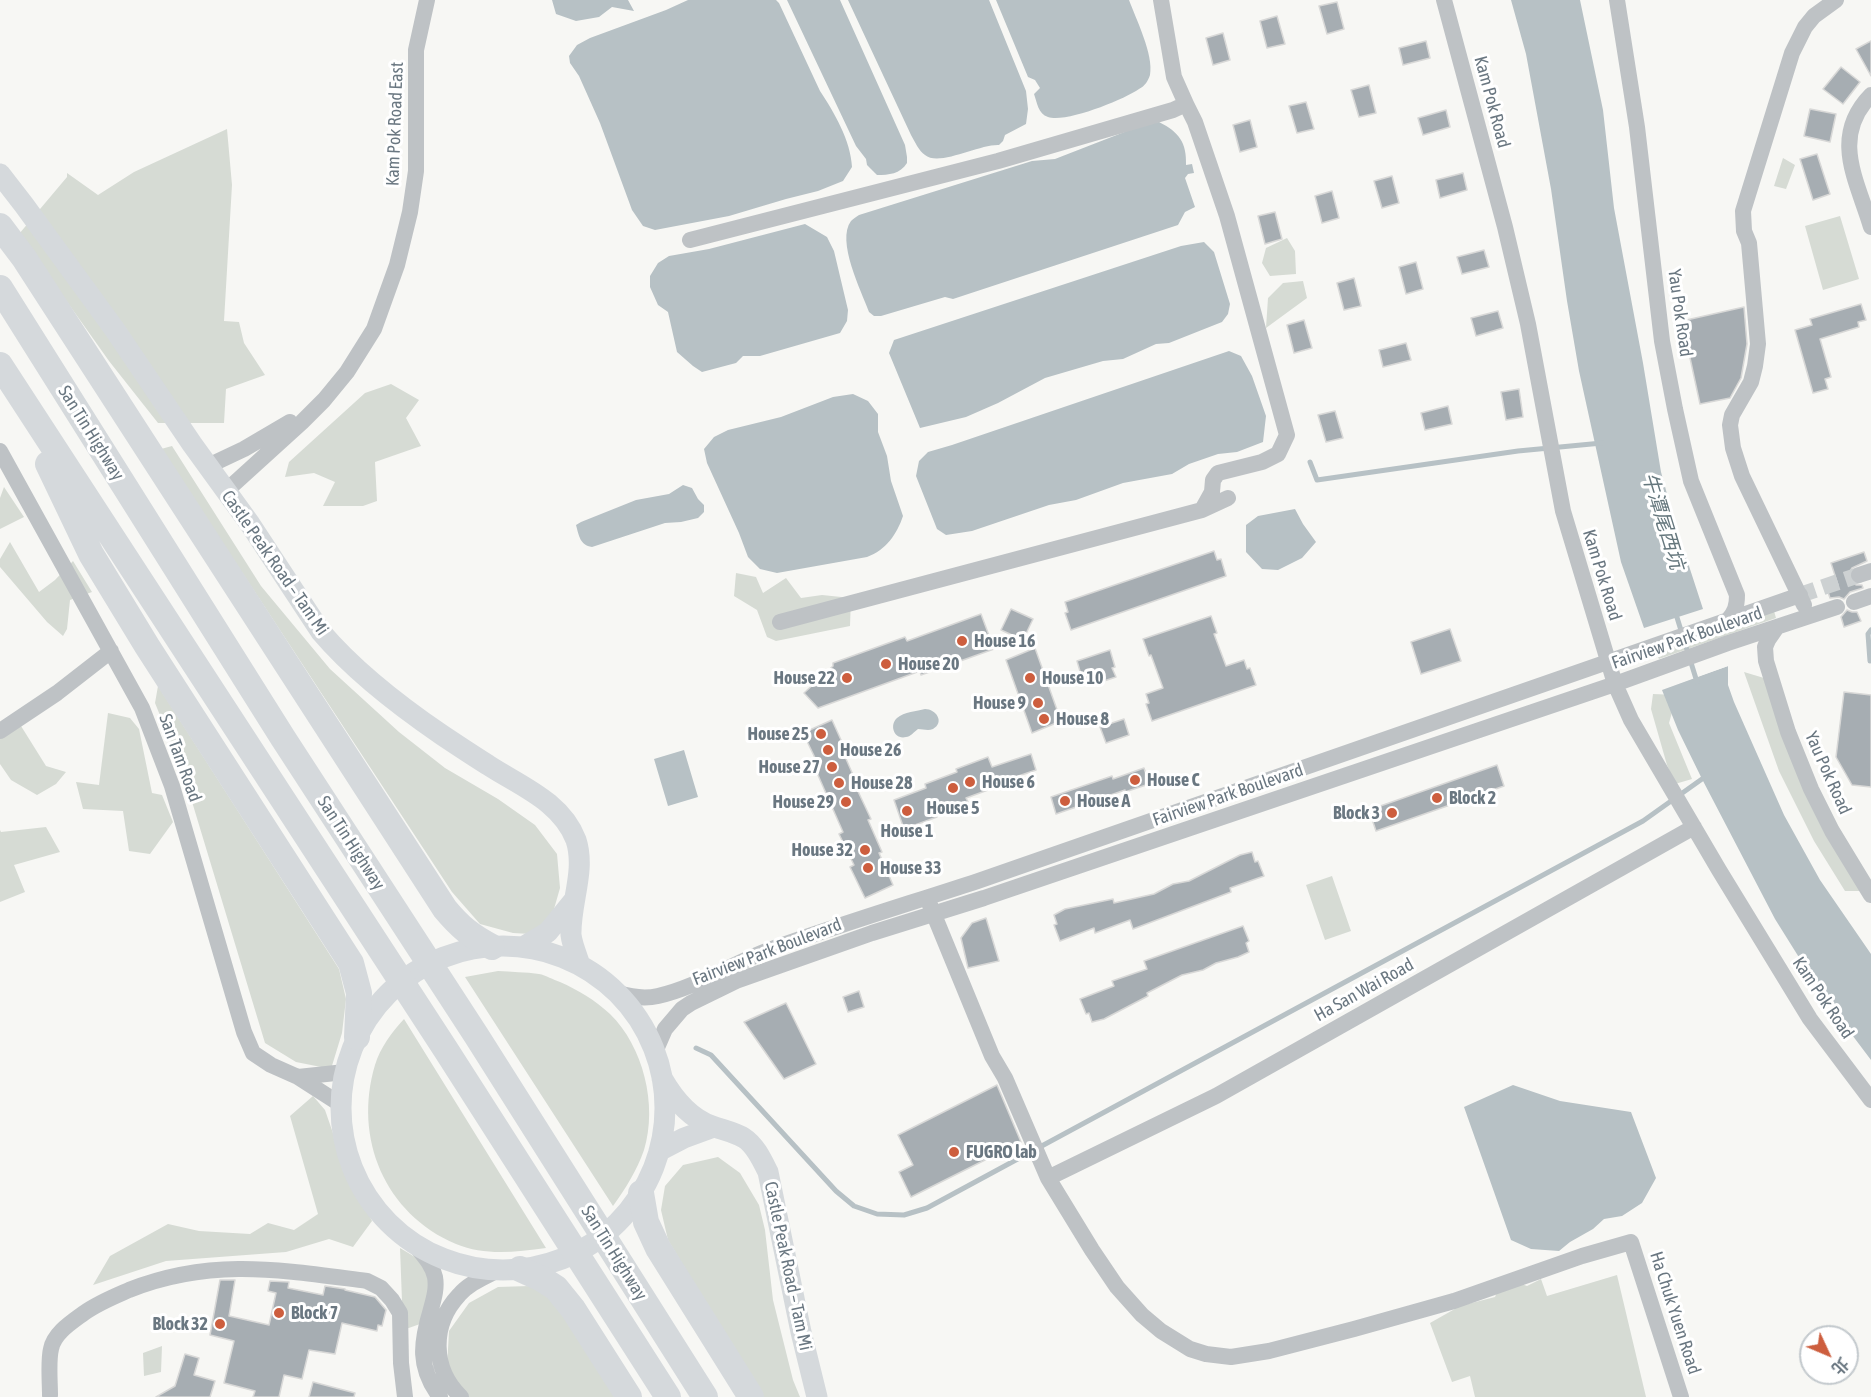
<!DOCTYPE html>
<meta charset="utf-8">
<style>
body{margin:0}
#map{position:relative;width:1871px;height:1397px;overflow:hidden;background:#f7f7f4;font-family:"Asap Condensed","Noto Sans TC",sans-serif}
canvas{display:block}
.north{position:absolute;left:1799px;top:1325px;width:60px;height:60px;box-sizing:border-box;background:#fff;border:2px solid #c3c9cd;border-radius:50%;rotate:134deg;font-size:16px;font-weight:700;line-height:24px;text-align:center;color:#6a7781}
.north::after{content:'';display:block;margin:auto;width:21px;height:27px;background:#cd5e3e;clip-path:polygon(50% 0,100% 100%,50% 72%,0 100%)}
</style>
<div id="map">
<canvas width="1871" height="1397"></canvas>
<div class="north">北</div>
</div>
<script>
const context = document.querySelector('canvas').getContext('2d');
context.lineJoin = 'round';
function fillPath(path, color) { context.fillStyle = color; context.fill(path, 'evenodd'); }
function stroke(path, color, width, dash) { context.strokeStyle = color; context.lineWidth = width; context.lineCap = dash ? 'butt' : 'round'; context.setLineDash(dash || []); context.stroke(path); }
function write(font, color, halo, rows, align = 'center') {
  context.font = font + ' "Asap Condensed","Noto Sans TC",sans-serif'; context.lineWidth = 6; context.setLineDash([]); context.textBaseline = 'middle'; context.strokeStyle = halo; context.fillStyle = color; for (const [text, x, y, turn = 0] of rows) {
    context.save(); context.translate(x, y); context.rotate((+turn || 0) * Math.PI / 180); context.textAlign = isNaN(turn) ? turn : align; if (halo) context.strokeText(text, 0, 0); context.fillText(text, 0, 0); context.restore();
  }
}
fillPath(new Path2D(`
 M227 129 232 185 224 321 239 322 244 343 265 375 226 389 224 423H158L109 361 19 234 67 177V173L98 195 134 172Z
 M1783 158 1795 165 1786 189 1774 186Z
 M1840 216 1859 279 1823 290 1805 226Z
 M1287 238 1295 251 1296 274 1270 276 1262 263 1266 248Z
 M1303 281 1307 298 1266 328 1268 298 1283 283Z
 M391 384 419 400 406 418 421 446 375 462 377 501 363 506H323L335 482 314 473 285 477 289 462 365 393Z
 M172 446 261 586 330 669 399 732 445 768 498 799 535 825 557 854 560 888 552 916 530 934 513 933 480 924 452 892 161 449Z
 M4 487 24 517 0 529V498Z
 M10 542 39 592 55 580 73 561 92 592 70 600 67 629 63 636 47 622 0 567V559Z
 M736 573 756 577 763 593 786 578 801 598 822 595 851 598 850 626 776 641 767 637 757 610 734 596Z
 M1774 611 1776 618 1659 659 1656 652Z
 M1744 672 1764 678 1861 891H1845L1814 841 1779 771Z
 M158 686 339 969 346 999 342 1033 331 1069 296 1062 265 1043 183 772 155 703Z
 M1653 694 1677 695 1669 723 1692 779 1675 784 1667 765 1651 709Z
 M108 713 130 718 139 729 152 793 162 795 173 822 150 854 129 851 123 811 83 809 76 782 99 785Z
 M0 722 21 726 46 766 66 772 56 784 37 795 11 780 0 764Z
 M46 827 60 852 14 865 25 892 0 902V830L1 832Z
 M1332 876 1351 931 1325 940 1306 885Z
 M498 971C511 972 526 972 539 974 546 975 553 980 560 982 578 990 595 1000 610 1014 643 1046 658 1105 644 1150 637 1170 626 1188 613 1206L465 977Z
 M404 1019 546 1248C515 1252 485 1256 456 1244 385 1214 353 1138 375 1065 380 1048 392 1032 404 1019Z
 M313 1096 325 1110 344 1165 372 1221 353 1247 329 1239 286 1252 166 1261 93 1285 110 1256 168 1224 199 1231 250 1234 268 1223 294 1230 318 1214 290 1116Z
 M718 1157 740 1173 759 1205 765 1230 773 1300 793 1380 800 1397H763L668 1240 661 1210 665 1186 683 1165Z
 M400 1248 435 1269 420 1324 406 1329 402 1301Z
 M1617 1275 1646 1397H1475L1470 1376 1452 1382 1430 1323 1460 1306 1495 1297 1503 1277 1527 1286 1541 1279 1547 1296Z
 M529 1286 549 1296 565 1316 616 1397H465L447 1367 449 1331 469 1303 498 1287Z
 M162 1346 161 1372 144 1376 143 1353Z`), '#d6dbd4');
fillPath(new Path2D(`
 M552 0H628L634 11 612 7 599 17 576 21 556 14Z
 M688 0H776L779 3 820 91C834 112 851 141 852 167L843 181 818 191 786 199 729 216 655 230 643 226 632 210 600 123 579 76 570 63 569 56 577 45 590 38 666 10Z
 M787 0H840L905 145 907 157V163C900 174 889 175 877 175L867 165 866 159 856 146Z
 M848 0H989L1026 91 1028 109 1026 124 1005 135 1003 141 999 145C979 144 939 167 925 155 919 151 915 142 911 135Z
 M996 0H1129C1136 19 1154 55 1150 75 1148 81 1145 86 1139 89 1123 100 1066 123 1048 117 1038 114 1037 102 1034 94L1040 88 1035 80 1028 77Z
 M1511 0H1580L1603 110 1614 208 1643 363 1661 472 1675 523 1703 609 1644 628 1621 562 1579 371 1567 301 1551 189 1526 54Z
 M1159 122C1179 132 1187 143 1186 165L1192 164 1194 173 1188 174 1185 178 1195 207 1185 212 1178 225 953 299 945 297 881 316H874L869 312C861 290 836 241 851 221 853 219 856 217 859 215L1032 161 1055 159 1145 124Z
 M805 224 827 237 834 251 848 310 847 321 840 333 760 356H743L736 363 702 372 693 366 677 352 668 312 658 305 650 287V276L658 263 669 256 709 249Z
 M1204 242 1214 252 1230 304 1228 314 1222 322 1169 343 1156 344 1123 359 1103 361 1045 378 998 403 966 417 920 428 889 353 894 340 1181 246Z
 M1229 351 1241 356 1252 376 1266 416 1263 442 1237 452 1218 454 1189 464 1172 474 1123 483 1076 500 1049 505 972 531 946 535 937 529 916 476 919 461 928 452 952 445Z
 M853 394 868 401 878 414V432L887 456 891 481 903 516C897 534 886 550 867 557L777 573 760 569 748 557 739 533 707 463 704 449 714 437 728 430 781 417 833 397Z
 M683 485 692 488 698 499 704 505V512L698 518 681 522 665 523 592 547C580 545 579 536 576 525L581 522 636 500 669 494Z
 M1295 509 1303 524 1316 542 1302 558 1278 570 1262 569 1246 552V525L1258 516Z
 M1728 666V685L1734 702 1784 815 1820 880 1871 954V1060L1825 999 1775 919 1702 779 1678 730 1662 690Z
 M925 709C936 709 945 722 933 729 928 731 923 729 918 729 914 732 910 737 906 737 894 740 889 725 897 718 904 712 917 711 925 709Z
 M684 750 698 797 668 806 654 759Z
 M1513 1085 1560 1101 1631 1112 1656 1178 1642 1203 1622 1216 1604 1219 1593 1229 1570 1242 1559 1251 1531 1249 1511 1240 1464 1107Z`), '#b7c1c5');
fillPath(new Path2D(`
 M1727 663 1731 665 1659 690 1661 687Z`), '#f7f7f4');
stroke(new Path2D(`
 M1310 462 1317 480 1518 451 1602 443
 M1675 611 1697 682
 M1870 661 1868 634 1871 630
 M696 1048 711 1055 836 1191 854 1206 877 1214 904 1215 927 1208 1643 821 1702 779`), '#b7c1c5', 5);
const building = new Path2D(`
 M1337 2 1344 29 1327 34 1319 6Z
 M1277 16 1285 44 1267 48 1260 21Z
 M1223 33 1230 60 1213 65 1206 38Z
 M1426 41 1430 58 1403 65 1399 48Z
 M1871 41V76L1856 49Z
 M1841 67 1860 82 1843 104 1823 89Z
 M1369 85 1376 113 1359 117 1351 90Z
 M1306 102 1314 129 1297 133 1289 106Z
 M1810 109 1836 114 1830 142 1804 136Z
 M1446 110 1450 127 1423 135 1418 118Z
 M1250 120 1257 147 1240 152 1233 125Z
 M1817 154 1830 194 1813 200 1800 159Z
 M1463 173 1467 190 1440 198 1436 180Z
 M1392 176 1399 203 1382 208 1374 181Z
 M1332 191 1339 218 1322 223 1315 196Z
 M1275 212 1282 239 1265 244 1258 216Z
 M1484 250 1489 267 1462 274 1457 257Z
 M1416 262 1423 289 1406 294 1399 267Z
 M1354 278 1361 306 1344 310 1337 283Z
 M1861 304 1866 320 1858 322 1859 327 1820 339 1831 377 1825 379 1828 389 1813 393 1795 330 1812 325 1810 319Z
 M1744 307 1747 344 1741 378 1730 398 1700 404 1682 321Z
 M1498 311 1503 328 1476 336 1471 318Z
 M1304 320 1312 348 1294 353 1287 325Z
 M1406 343 1411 360 1383 367 1379 350Z
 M1519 389 1523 417 1506 420 1501 392Z
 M1448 406 1452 424 1425 430 1421 413Z
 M1335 411 1343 438 1326 442 1318 415Z
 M1214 551 1217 560 1221 559 1226 576 1071 630 1065 613 1068 612 1065 602Z
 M1864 552 1867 561 1852 568 1849 573 1852 582 1856 585H1862L1863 588 1850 592 1844 599 1839 597 1830 598 1827 589 1838 585 1831 563Z
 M1011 609 1033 619 1023 640 1001 630Z
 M1847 610 1852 612H1857L1861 621 1844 627 1841 617Z
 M981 614 994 649 921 675 920 671 818 708 804 693 833 666V663L905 637 907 641Z
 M1211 616 1217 633 1214 634 1226 666 1244 660 1247 669 1250 668 1256 685 1152 721 1146 704 1149 703 1146 694 1163 688 1151 655 1149 656 1143 639Z
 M1450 629 1461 661 1421 674 1411 642Z
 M1035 648 1061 721 1032 733 1006 660Z
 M1110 650 1115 667 1112 668 1116 677 1089 686 1085 677 1082 678 1077 661Z
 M1844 692 1871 695V787L1852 785 1836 757Z
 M1124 719 1129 735 1106 743 1100 727Z
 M832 720 846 751 843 752 857 784 855 785 871 819 868 820 882 852 879 853 893 885 865 898 850 867 854 865 839 834 843 832 814 766 818 764 803 733Z
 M1031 754 1036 770 998 783 999 786 966 798 968 802 935 814 937 817 904 829 894 800 926 788 925 784 957 772 956 769 988 757 992 767Z
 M1497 765 1504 786 1376 831 1369 810Z
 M1144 768 1149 784 1125 792V790L1056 814 1051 797 1112 776 1113 779Z
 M1252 852 1255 862 1258 861 1264 876 1230 888 1231 892 1133 929 1130 920 1095 933 1094 928 1060 941 1054 925 1057 924 1054 915 1065 909 1113 899 1114 903 1154 894 1173 884 1189 881 1240 855Z
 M986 918 999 961 968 968 961 938 972 923Z
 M1243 926 1249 941 1246 943 1249 952 1238 957 1216 963 1203 970 1182 975 1147 993 1148 996 1104 1019 1092 1022 1089 1013 1086 1014 1080 999 1114 986 1112 981 1147 969 1144 961Z
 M859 991 864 1007 848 1012 843 997Z
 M786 1003 816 1064 784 1079 744 1022Z
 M997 1085 1021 1142 911 1197 899 1172 913 1165 898 1135Z
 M220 1280H235L229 1316 269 1325 276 1293 268 1291 270 1281 289 1282 288 1288 323 1295 325 1286 345 1289V1290L375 1297 386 1310 382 1326 378 1325 377 1331 342 1323 335 1354 309 1350 302 1379 284 1375 279 1397H253L255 1391 224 1383 234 1341 210 1335Z
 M185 1354 199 1358 194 1375 215 1381 210 1397H156L175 1386Z
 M313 1382 355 1393 354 1397H309Z`);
fillPath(building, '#a6adb2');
stroke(building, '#d8d8d7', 1.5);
stroke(new Path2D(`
 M1800 595 1859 575`), '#cdd1d2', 16, [16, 8]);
stroke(new Path2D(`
 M1161 0 1174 77 1186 104
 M1444 0 1505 227 1528 324 1563 511 1615 684 1631 720 1719 870 1810 1019 1871 1100
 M1617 0 1637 127 1662 341 1675 409 1691 481 1737 595C1737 606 1735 612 1728 620
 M1871 95C1830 137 1857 180 1871 227
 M690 240 998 161 1173 110 1186 104 1195 122 1227 216 1287 435 1278 454 1262 462 1218 473 1213 480 1212 492 1202 510
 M0 451 142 708 172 786 244 1032 253 1053 271 1065 298 1077 340 1104
 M208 466 244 449 290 422
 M226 491 302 422 324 400 347 372 374 329 397 265 410 212 416 171V50L427 0
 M1859 575 1871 571
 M1854 602 1871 596
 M1804 605 1742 476 1733 448 1730 425 1732 415 1751 382 1755 366 1758 344 1749 243 1744 231 1743 211 1792 53 1805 27 1814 16 1836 0
 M780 622 1202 510 1228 498
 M1777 627 1768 640 1765 647 1766 661 1788 732 1811 789 1832 831 1871 895
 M0 731 57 693 111 651
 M930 905 992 1056 1005 1078 1048 1178 1092 1250 1117 1287 1142 1315 1161 1331 1190 1349 1206 1354 1231 1357 1269 1351 1354 1329 1454 1301 1582 1256 1631 1242 1681 1397
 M618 993C631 997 645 999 658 996 697 987 732 964 769 950 838 925 908 904 978 881L1800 595
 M655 1052 665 1029 682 1009 691 1003 736 981 872 933 984 898 1615 684 1728 643 1837 607
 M298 1077 345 1072
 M1048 1178 1216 1096 1694 827
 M415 1245C423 1255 432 1264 435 1277 437 1288 434 1298 431 1309 421 1342 417 1367 440 1397
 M50 1395C50 1382 48 1361 51 1349 54 1333 72 1322 84 1313 98 1303 113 1297 129 1290 212 1257 282 1270 367 1281L381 1288 392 1300 400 1313 401 1363 405 1397
 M461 1397C432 1369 431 1325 459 1295 469 1283 485 1277 498 1270`), '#bec2c5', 16);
stroke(new Path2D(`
 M0 174 24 205 115 330 192 444 250 524 321 632C355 672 398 705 442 735 457 745 472 755 488 765 520 786 561 801 576 840 586 871 570 903 571 935 572 944 577 956 580 965
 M341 1108a162 162 0 1 1 324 0a162 162 0 1 1-324 0Z
 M523 947 548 932 574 900
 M662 1078C674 1099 689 1118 712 1126 723 1130 734 1132 744 1138 755 1145 762 1160 768 1172L801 1332 817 1397
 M659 1151 684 1138 714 1127`), '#d5d9dc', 21);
stroke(new Path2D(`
 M0 226 24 258 445 909C460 927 471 936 492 947
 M0 288 283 738 476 1035 705 1397
 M0 365 446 1050 668 1397
 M48 464 91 554 147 646 351 963 359 993 357 1037
 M641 1193 646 1222 658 1248 751 1397
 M520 1269 542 1279 556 1288 573 1309 629 1397`), '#d5d9dc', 26);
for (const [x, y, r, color] of [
 [962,641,6,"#cd5e3e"],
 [886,664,6,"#cd5e3e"],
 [847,678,6,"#cd5e3e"],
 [1030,678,6,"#cd5e3e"],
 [1038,703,6,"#cd5e3e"],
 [1044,719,6,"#cd5e3e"],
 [821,734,6,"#cd5e3e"],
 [828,750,6,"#cd5e3e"],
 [832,767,6,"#cd5e3e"],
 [1135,780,6,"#cd5e3e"],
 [970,782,6,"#cd5e3e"],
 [839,783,6,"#cd5e3e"],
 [953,788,6,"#cd5e3e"],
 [1437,798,6,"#cd5e3e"],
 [1065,801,6,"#cd5e3e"],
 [846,802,6,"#cd5e3e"],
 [907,811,6,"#cd5e3e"],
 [1392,813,6,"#cd5e3e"],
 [865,850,6,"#cd5e3e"],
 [868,868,6,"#cd5e3e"],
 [954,1152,6,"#cd5e3e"],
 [279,1313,6,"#cd5e3e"],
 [220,1324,6,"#cd5e3e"]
]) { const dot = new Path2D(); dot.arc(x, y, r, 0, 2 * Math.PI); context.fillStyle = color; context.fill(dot); stroke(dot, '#fff', 2); }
write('18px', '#6a7781', '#fff', [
 ["Kam Pok Road",1492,102,75],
 ["Kam Pok Road East",395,124,-88],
 ["Yau Pok Road",1680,313,82],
 ["San Tin Highway",91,433,58],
 ["Castle Peak Road – Tam Mi",275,563,55],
 ["Kam Pok Road",1602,575,73],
 ["Fairview Park Boulevard",1687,638,-19],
 ["San Tam Road",180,758,70],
 ["Yau Pok Road",1828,773,66],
 ["Fairview Park Boulevard",1228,795,-19],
 ["San Tin Highway",351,843,57],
 ["Fairview Park Boulevard",767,952,-21],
 ["Ha San Wai Road",1364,990,-29],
 ["Kam Pok Road",1823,998,56],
 ["San Tin Highway",614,1253,58],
 ["Castle Peak Road – Tam Mi",788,1266,78],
 ["Ha Chuk Yuen Road",1675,1313,72]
]);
write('bold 18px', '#6a7781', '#fff', [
 ["House 16",974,641],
 ["House 20",898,664],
 ["House 22",835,678,"right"],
 ["House 10",1042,678],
 ["House 9",1026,703,"right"],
 ["House 8",1056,719],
 ["House 25",809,734,"right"],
 ["House 26",840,750],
 ["House 27",820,767,"right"],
 ["House C",1147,780],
 ["House 6",982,782],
 ["House 28",851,783],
 ["Block 2",1449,798],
 ["House A",1077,801],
 ["House 29",834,802,"right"],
 ["House 5",953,808,"center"],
 ["Block 3",1380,813,"right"],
 ["House 1",907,831,"center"],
 ["House 32",853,850,"right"],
 ["House 33",880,868],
 ["FUGRO lab",966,1152],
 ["Block 7",291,1313],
 ["Block 32",208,1324,"right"]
], 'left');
write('italic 20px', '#65777d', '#fff', [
 ["牛潭尾西坑",1663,521,73]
]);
</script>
